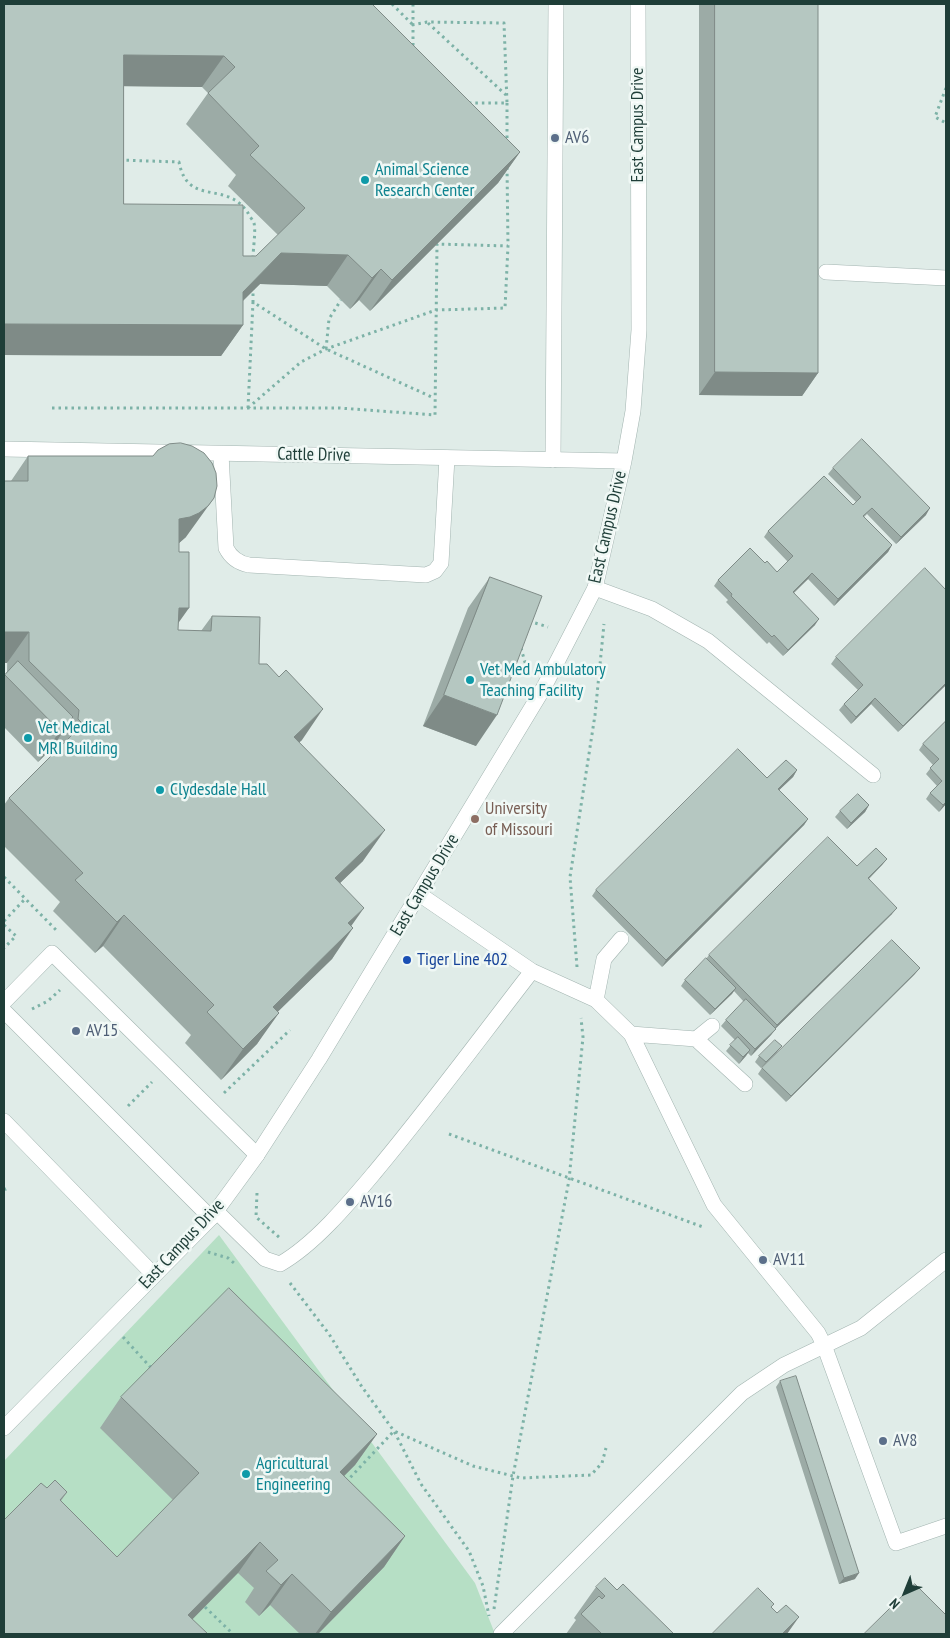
<!DOCTYPE html>
<style>
body{margin:0}
#map{position:relative;width:950px;height:1638px;overflow:hidden;background:#e0ece8;font-family:"PT Sans Narrow",sans-serif}
canvas{display:block}
.frame{position:absolute;inset:0;border:5px solid #1f3e38;pointer-events:none}
.north{position:absolute;left:880px;top:1568px;width:50px;height:50px;-webkit-text-stroke:4px #f0f8f5;paint-order:stroke;rotate:224deg;font-size:14px;font-weight:700;line-height:20px;text-align:center;color:#1f3e38}
.north::after{content:'';display:block;margin:auto;width:18px;height:22px;background:#1f3e38;clip-path:polygon(50% 0,100% 100%,50% 72%,0 100%)}
</style>
<div id="map">
<canvas width="950" height="1638"></canvas>
<div class="frame"></div>
<div class="north">N</div>
</div>
<script>
const context = document.querySelector('canvas').getContext('2d');
context.lineJoin = 'round';
function fillPath(path, color) { context.fillStyle = color; context.fill(path, 'evenodd'); }
function stroke(path, color, width, dash) { context.strokeStyle = color; context.lineWidth = width; context.lineCap = dash ? 'butt' : 'round'; context.setLineDash(dash || []); context.stroke(path); }
function write(font, color, halo, rows, align = 'center') {
  context.font = font + ' "PT Sans Narrow",sans-serif'; context.lineWidth = 5; context.setLineDash([]); context.textBaseline = 'middle'; context.strokeStyle = halo; context.fillStyle = color; for (const [text, x, y, turn = 0] of rows) {
    context.save(); context.translate(x, y); context.rotate((+turn || 0) * Math.PI / 180); context.textAlign = isNaN(turn) ? turn : align; if (halo) context.strokeText(text, 0, 0); context.fillText(text, 0, 0); context.restore();
  }
}
fillPath(new Path2D(`
 M219 1235 475 1583 495 1634H4V1461Z`), '#b6dfc5');
const lane = new Path2D(`
 M221 454 226 548C231 558 238 563 249 565L426 575 435 571 441 563 447 458
 M553 460 556 4
 M595 588 652 609 708 641 873 775
 M419 894 532 971 596 1000 631 1034 714 1205 818 1333 824 1345 896 1543 946 1526
 M596 1000 604 959 621 939
 M4 1002 52 953 257 1155
 M4 1011 211 1218
 M631 1034 696 1039 712 1026
 M696 1039 745 1084
 M4 1121 154 1275
 M216 1211 265 1259 280 1264C315 1244 349 1203 375 1172 430 1106 480 1038 532 971
 M501 1634 742 1393 784 1365 861 1328 946 1260`);
const street = new Path2D(`
 M826 272 946 278
 M4 449 624 461
 M4 1428 211 1218 257 1155 319 1059 543 689 595 588 624 461 633 411 639 330 638 4`);
stroke(lane, '#a2b4b0', 16);
stroke(street, '#a2b4b0', 16);
stroke(new Path2D(`
 M392 4 412 24
 M413 4V48
 M428 23 506 95
 M412 25 427 22 504 23 507 103H469
 M946 88 935 117 946 123
 M507 103V143
 M120 160 179 162C188 208 226 179 248 213 249 216 253 220 254 223 256 231 253 249 253 258
 M253 287V302L326 349 434 398
 M326 349 329 319 341 300
 M52 408H339L435 415 437 244 508 246
 M248 408 301 362 326 349 436 310 505 308 508 246 507 166
 M248 408 253 302
 M529 621 548 627
 M521 648 526 666
 M4 877 57 931
 M4 921 25 899
 M4 925 16 936 4 948
 M577 967 570 877 595 715 604 624
 M32 1009 48 1001 60 990
 M224 1093 290 1030
 M128 1106 152 1082
 M449 1134 703 1227
 M4 1188 5 1190 4 1192
 M257 1193 256 1217 280 1238
 M208 1252 228 1258 234 1263
 M290 1283 329 1334 362 1387 394 1431 421 1484 469 1551 483 1586 489 1616
 M123 1337 153 1370
 M346 1482 394 1431 473 1466 521 1478 591 1475 602 1463 606 1448
 M205 1607 233 1634
 M494 1609 513 1476 569 1180 583 1037 581 1018`), '#7db2a7', 3, [2.5, 4]);
stroke(lane, '#fff', 15);
stroke(street, '#fff', 15);
fillPath(new Path2D(`
 M4 4H372L520 152 498 183 370 311 359 300 350 309 327 286 260 284 243 301V325L221 356 4 355ZM124 86 202 87 208 93 186 124 236 175 228 186 278 235 256 256H243L124 204Z
 M699 4H818V373L802 396 699 395Z
 M28 456 186 537 179 543 178 630 201 631 212 616 259 664 302 740 299 742 363 861 340 883 351 926 332 959 277 1012 257 1044 221 1080 185 1043 191 1035 103 946 95 953 53 911 60 902 4 846V805L9 798 57 750H56L57 741 52 748 38 762 4 727V676L7 672 11 481Z
 M833 468 926 515 896 544 867 514 864 517 892 545 888 552 834 606 808 579 794 593 815 625 783 656 769 642 767 644 726 602 728 600 714 586 718 580 765 563 777 572 788 562 764 537 768 531 853 505 856 502 828 474Z
 M490 577 476 746 423 726 468 608Z
 M836 657 946 685 898 732 871 704 851 724 839 710 844 704 858 690 831 664Z
 M946 721V804L939 812 926 799 930 793 937 786 926 774 933 765 919 750 923 744Z
 M797 770 793 777 779 790 808 819 804 825 662 967 592 896 596 890 767 778Z
 M869 805 865 812 847 829 835 817 840 811Z
 M887 859 882 865 869 879 892 914 775 1029 771 1035 751 1056 748 1053 739 1064 726 1051 735 1040 721 1026 726 1020 744 1002 734 991 710 1015 681 986 685 980 706 959 709 955 857 866Z
 M915 974 786 1102 758 1074 762 1068Z
 M777 1052 761 1068 755 1062 759 1056Z
 M780 1381 855 1579 839 1584 776 1387Z
 M121 1397 377 1434 355 1465 344 1476 405 1536 384 1567 318 1634H300L270 1605 259 1616 245 1602 254 1588 238 1573 4 1634 47 1488 67 1492 61 1501 117 1557 173 1500 100 1428Z
 M596 1587 617 1590 674 1634H566L576 1620 574 1618Z`), '#9caba6');
fillPath(new Path2D(`
 M124 55 224 56 202 87 103 86Z
 M520 152 498 183 370 311 392 280Z
 M281 253 348 255 327 286 260 284 221 322 243 292Z
 M381 269 359 300 350 309 372 278Z
 M4 324 243 325 221 356 4 355Z
 M715 372 818 373 802 396 699 395Z
 M214 498 186 537 178 544 179 519Z
 M930 508 926 515 896 544 901 537Z
 M892 545 888 552 834 606 838 599Z
 M812 573 808 579 788 598 793 592Z
 M179 608H189L167 639Z
 M819 619 815 625 783 656 788 650Z
 M4 632H29L7 663H4Z
 M946 683V685L898 732 903 726Z
 M444 695 497 715 476 746 423 726Z
 M875 698 871 704 851 724 856 717Z
 M323 709 302 740 273 768 294 737Z
 M73 717 52 748 38 762 60 731Z
 M797 770 793 777 774 795 778 789Z
 M946 802V804L939 812 943 805Z
 M869 805 865 812 847 829 851 823Z
 M808 819 804 825 662 967 666 960Z
 M385 830 363 861 313 909 335 878Z
 M887 859 882 865 863 884 868 878Z
 M364 908 342 939 348 923Z
 M897 908 892 914 773 1031 777 1025Z
 M124 915 103 946 95 953 117 922Z
 M353 928 332 959 251 1038 273 1007Z
 M920 968 915 974 786 1102 791 1096Z
 M736 988 732 994 710 1015 715 1009Z
 M279 1013 257 1044 221 1080 243 1049Z
 M776 1029 771 1035 751 1056 755 1049Z
 M782 1046 777 1052 761 1068 766 1062Z
 M750 1050 746 1056 739 1064 743 1057Z
 M377 1434 355 1465 318 1502 340 1472Z
 M405 1536 384 1567 318 1634H315L331 1612Z
 M260 1542 238 1573 178 1634 188 1615Z
 M859 1573 855 1579 839 1584 844 1578Z
 M292 1574 270 1605 259 1616 281 1585Z
 M799 1617 787 1634H782Z`), '#7f8b87');
const building = new Path2D(`
 M4 4H372L520 152 392 280 381 269 372 278 348 255 281 253 243 292V325L4 324ZM124 55 224 56 235 67 208 93 259 146 250 155 305 208 256 256H243V205L124 204Z
 M715 4H818V373L715 372Z
 M862 439 930 508 901 537 872 508 863 516 892 545 838 599 812 573 793 592 819 619 788 650 774 635 772 637 731 596 732 594 718 580 750 548 765 563 767 561 777 572 793 556 768 531 824 476 853 505 861 497 833 468Z
 M181 443 192 446 204 453 212 463 216 473 217 486 214 498 208 506 199 513 190 517 179 519V552H189V608H179L178 630 211 631 212 616 260 617 259 664H267L279 677 286 670 323 709 294 737 385 830 335 878 364 908 348 923 353 928 273 1007 279 1013 243 1049 207 1012 214 1005 124 915 117 922 75 880 83 873 9 798 83 724 78 719 79 710 29 661V632H4V481H28V456H153L158 450 169 444Z
 M925 568 946 590V683L903 726 875 698 856 717 844 704 863 685 836 657Z
 M490 577 542 596 497 715 444 695Z
 M18 661 73 717 60 731 5 675Z
 M946 721V802L943 805 930 793 942 781 930 768 939 759 923 744Z
 M738 749 767 778 786 760 797 770 778 789 808 819 666 960 596 890Z
 M858 794 869 805 851 823 840 811Z
 M828 837 857 866 876 848 887 859 868 878 897 908 777 1025 709 955Z
 M892 940 920 968 791 1096 762 1068Z
 M706 958 736 988 715 1009 685 980Z
 M746 999 776 1029 755 1049 726 1020Z
 M738 1037 750 1050 743 1057 730 1045Z
 M775 1040 782 1046 766 1062 759 1056Z
 M229 1288 377 1434 340 1472 405 1536 331 1612 292 1574 281 1585 266 1571 278 1560 260 1542 188 1615 208 1634H4V1520L41 1483 47 1488 55 1480 67 1492 60 1500 117 1557 199 1473 121 1397Z
 M796 1376 859 1573 844 1578 780 1381Z
 M605 1578 617 1590 623 1584 674 1634H602L581 1614 599 1596 602 1599 605 1596 596 1587Z
 M915 1584 946 1615V1634H864Z
 M758 1588 774 1604 771 1607 777 1613 786 1605 799 1617 782 1634H712Z`);
fillPath(building, '#b5c7c1');
stroke(building, '#7f8b87', 1);
for (const [x, y, r, color] of [
 [555,138,5,"#5c6f8a"],
 [365,180,5,"#0f9aa8"],
 [470,680,5,"#0f9aa8"],
 [28,738,5,"#0f9aa8"],
 [160,790,5,"#0f9aa8"],
 [475,819,5,"#8d6e63"],
 [407,960,5,"#1a4fb4"],
 [76,1031,5,"#5c6f8a"],
 [350,1202,5,"#5c6f8a"],
 [763,1260,5,"#5c6f8a"],
 [883,1441,5,"#5c6f8a"],
 [246,1474,5,"#0f9aa8"]
]) { const dot = new Path2D(); dot.arc(x, y, r, 0, 2 * Math.PI); context.fillStyle = color; context.fill(dot); stroke(dot, '#f0f8f5', 2); }
write('18px', '#1f3e38', '#f0f8f5', [
 ["East Campus Drive",638,125,-90],
 ["Cattle Drive",314,455,1],
 ["East Campus Drive",608,527,-77],
 ["East Campus Drive",425,885,-59],
 ["East Campus Drive",182,1244,-47]
]);
write('18px', '#4e5e75', '#f0f8f5', [
 ["AV6",565,138],
 ["AV15",86,1031],
 ["AV16",360,1202],
 ["AV11",773,1260],
 ["AV8",893,1441]
], 'left');
write('18px', '#0d838f', '#f0f8f5', [
 ["Animal Science",375,170],
 ["Research Center",375,191],
 ["Vet Med Ambulatory",480,670],
 ["Teaching Facility",480,691],
 ["Vet Medical",38,728],
 ["MRI Building",38,749],
 ["Clydesdale Hall",170,790],
 ["Agricultural",256,1464],
 ["Engineering",256,1485]
], 'left');
write('18px', '#785e54', '#f0f8f5', [
 ["University",485,809],
 ["of Missouri",485,830]
], 'left');
write('18px', '#164399', '#f0f8f5', [
 ["Tiger Line 402",417,960]
], 'left');
</script>
